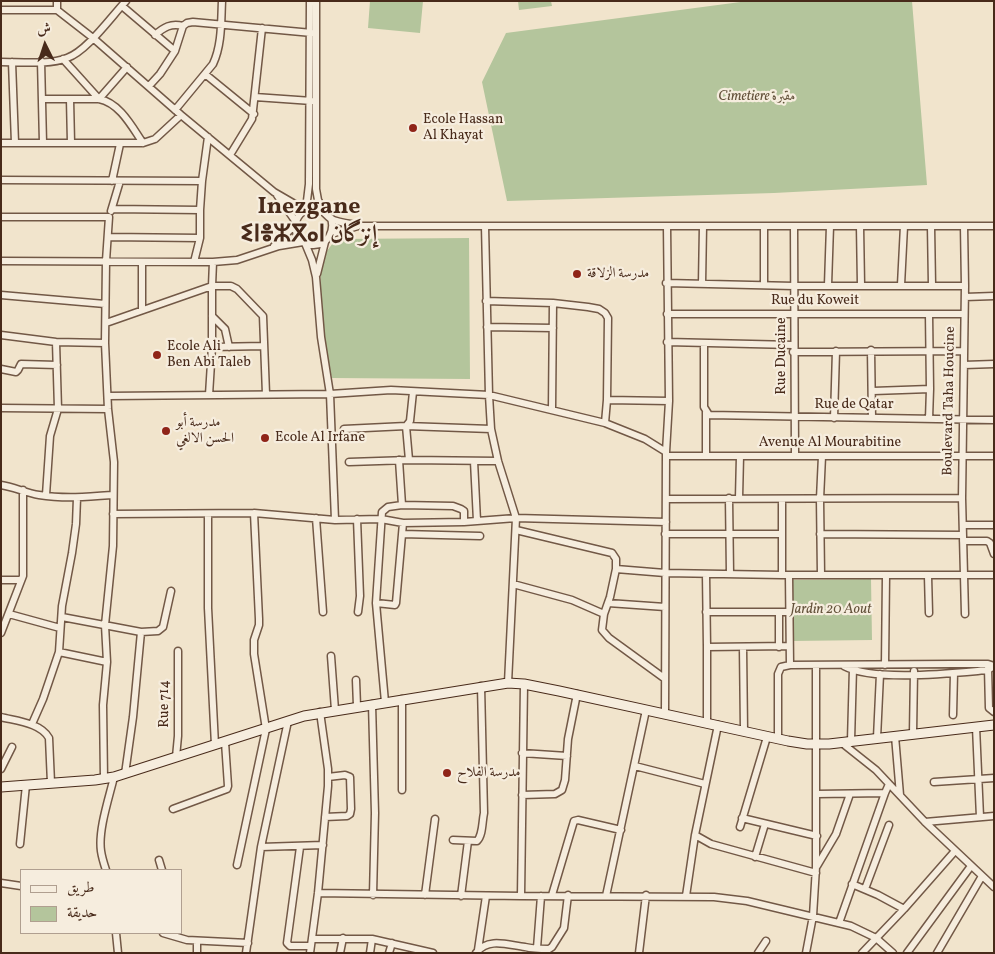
<!DOCTYPE html>
<meta charset="utf-8">
<style>
body{margin:0}
#map{position:relative;width:995px;height:954px;overflow:hidden;background:#f1e4cc;font-family:Vollkorn,Amiri,serif}
canvas{display:block}
.frame{position:absolute;inset:0;border:2px solid #482a1a;pointer-events:none}
.legend{position:absolute;left:20px;top:869px;width:162px;height:65px;box-sizing:border-box;background:#f6edde;border:1px solid #b09f90;margin:0;padding:6px 9px;list-style:none;font-size:15px;color:#482a1a}
.legend li{display:flex;align-items:center;gap:10px;height:25px}
.legend b{width:25px;border:1px solid #b09f90}
.north{position:absolute;left:20px;top:20px;width:50px;height:50px;-webkit-text-stroke:4px #f6edde;paint-order:stroke;rotate:356deg;font-size:14px;font-weight:700;line-height:20px;text-align:center;color:#482a1a}
.north::after{content:'';display:block;margin:auto;width:18px;height:22px;background:#482a1a;clip-path:polygon(50% 0,100% 100%,50% 72%,0 100%)}
</style>
<div id="map">
<canvas width="995" height="954"></canvas>
<div class="frame"></div>
<ul class="legend">
<li><b style="height:6px;background:#f6edde"></b>طريق</li>
<li><b style="height:14px;background:#b4c59c"></b>حديقة</li>
</ul>
<div class="north">ش</div>
</div>
<script>
const context = document.querySelector('canvas').getContext('2d');
context.lineJoin = 'round';
function fillPath(path, color) { context.fillStyle = color; context.fill(path, 'evenodd'); }
function stroke(path, color, width, dash) { context.strokeStyle = color; context.lineWidth = width; context.lineCap = dash ? 'butt' : 'round'; context.setLineDash(dash || []); context.stroke(path); }
function write(font, color, halo, rows, align = 'center') {
  context.font = font + ' Vollkorn,Amiri,"Noto Sans Tifinagh",serif'; context.lineWidth = 4.5; context.setLineDash([]); context.textBaseline = 'middle'; context.strokeStyle = halo; context.fillStyle = color; for (const [text, x, y, turn = 0] of rows) {
    context.save(); context.translate(x, y); context.rotate((+turn || 0) * Math.PI / 180); context.textAlign = isNaN(turn) ? turn : align; if (halo) context.strokeText(text, 0, 0); context.fillText(text, 0, 0); context.restore();
  }
}
fillPath(new Path2D(`
 M370 1H423L420 33 368 28Z
 M518 1H551L552 6 519 10Z
 M748 1H912L927 185 774 193 507 201 482 82 506 33Z
 M469 238 470 379 332 378 322 340 320 260 336 239Z
 M871 579 872 640 791 641 790 580Z`), '#b4c59c');
const street = new Path2D(`
 M316 1V189L318 200 324 211
 M122 6 175 51
 M1 10H57V1
 M57 10 93 38 181 115 274 192 305 210
 M155 35C164 27 171 23 183 26
 M63 59 99 99 127 67
 M41 61 43 143
 M1 62C20 62 50 65 67 58 87 51 111 17 126 1
 M12 62 15 143
 M205 74 254 114
 M149 86 160 74 175 51 183 26 187 23 193 22 312 33
 M255 97 312 101
 M42 99H99C120 103 132 127 143 143
 M70 99 71 143
 M175 110 213 64C222 45 221 22 222 1
 M1 143H143L155 139 181 115
 M230 155 252 119 262 28
 M1 180 202 181 200 210
 M112 181 120 144
 M202 181 208 137
 M277 195 296 222
 M112 209 200 210V238L194 262
 M306 209 309 184 310 1
 M111 211 120 181
 M1 217H109L106 261 105 343 108 409 114 462 113 546 105 625 107 662 103 705 104 779
 M331 218C335 231 328 246 312 245 290 243 290 211 312 208 322 207 324 214 331 219 339 223 353 224 362 226H994
 M485 226 489 395 491 429 498 461 516 518 508 683
 M794 226 795 455
 M860 226 861 285
 M931 226 932 285
 M964 226 965 286 962 498 965 614
 M331 234 358 226
 M108 237 200 238
 M305 243 312 260 316 277 321 337 330 394 335 520
 M274 246 295 225
 M1 261 213 262 237 260 279 246 303 242
 M317 274 325 242
 M666 283 794 286H965
 M702 284 703 226
 M764 285V226
 M828 285 830 226
 M901 285 904 226
 M1 295 105 304
 M965 297 994 296
 M486 301 553 303 588 307 599 309 605 313 608 318 607 400 605 423
 M142 310V262
 M667 314H964
 M212 316 225 329 229 347
 M106 323 212 286H231L237 289 263 316 266 394
 M487 327 553 328
 M1 335 56 342 105 343
 M667 342 793 345
 M704 343V407L709 415 994 420
 M212 347 264 346
 M871 350 872 418
 M793 352 963 351
 M964 365 994 364
 M1 369 16 372 18 370 21 364 57 365
 M873 391 930 389
 M209 395 212 347V286L213 262
 M108 396 330 394 391 390 489 395 605 423 645 439 666 452
 M607 400 669 401
 M1 408 108 409
 M552 409 553 303
 M834 418 836 351
 M929 419 930 389 929 314
 M344 429 406 426 491 429
 M666 456H994
 M706 456V412
 M399 460 402 505
 M409 460 406 426 410 421 413 392
 M474 461 477 521
 M349 462 409 460 498 461
 M1 485C14 487 26 493 39 495 64 499 88 497 113 495
 M46 495 50 436 58 409 56 342
 M729 498 730 574
 M739 498 740 456
 M666 499 962 498
 M113 514 254 513 335 520 381 519 403 523 464 522 516 518 666 522
 M208 514V608L215 745
 M316 518 323 612
 M357 519 360 596 358 612
 M963 525H994
 M516 530 612 553 616 559V569
 M402 534 480 536
 M665 534H782
 M820 534 963 535
 M963 541H987L990 543 994 554
 M706 574 707 647 789 646
 M782 575V499
 M789 575 790 665 953 664H988L994 666
 M821 575 820 499 822 456
 M928 576 929 613
 M1 580H21
 M513 584 572 600 604 614
 M376 603 395 605 396 603 403 523
 M608 603 665 607
 M706 612H789
 M779 612V647
 M9 614 60 628
 M62 617 141 632 158 631 163 627 171 591
 M1 633 23 576V490
 M707 647V723
 M743 647 744 731
 M59 652 107 662
 M331 656 335 710
 M885 665 886 576
 M844 666C874 682 953 673 988 670L994 666
 M988 668 989 708 994 712
 M664 678 609 638 602 630 604 614 610 597 616 569 665 573 782 575H994
 M356 680 357 706
 M385 702 376 603 382 512 388 507 402 505 453 506 461 509 464 511V522
 M372 704 375 813 373 895
 M665 714 666 452 669 401 667 226
 M953 715 954 673
 M1 717C17 721 41 723 49 738L51 783
 M32 724 43 699 59 652 62 606 72 553 76 524 77 498
 M976 727 980 817
 M913 734 914 671
 M895 736 900 795
 M877 738 880 674
 M778 739V674L781 667 790 665
 M851 741 853 668
 M842 743 876 770 925 822 994 887
 M522 753 567 756
 M176 757 178 736V651
 M635 766 705 784
 M1 769 12 747
 M125 774 133 717 141 632
 M934 782 994 778
 M402 790V699
 M817 794 885 793
 M522 795 555 794 562 790 565 780 568 739 577 694
 M173 809 227 789 228 786 225 742
 M325 817 347 816 350 814 351 809 350 777 345 775 328 777
 M742 818 817 836
 M925 822 994 816
 M740 827 767 737
 M695 835 711 844 816 873
 M453 840 477 841C483 835 482 822 484 813L481 686
 M20 844 26 785
 M261 847 323 845
 M300 847 287 943 290 946H311
 M755 857 765 824
 M159 860 162 870
 M237 865 266 729 254 654V640L259 625V619L254 513
 M817 866 836 834 850 794
 M106 870C104 864 102 858 101 851 98 830 109 798 114 777
 M1 883 21 886
 M852 884 878 895 904 909
 M865 889 889 825
 M318 893 521 896 714 897 747 901 851 926 876 938 893 953
 M425 895 435 819
 M552 895 574 821 578 820 621 830
 M461 896 468 841
 M521 896 524 684
 M606 896 646 710
 M686 896 695 835 718 725
 M839 923 885 793 889 784
 M116 933 118 953
 M163 933 187 940 248 943
 M312 939H372L433 953
 M537 948 541 896
 M478 950 486 896
 M197 953V941
 M246 953 261 847 288 721
 M310 953 318 893 328 786V769L320 712
 M340 953 343 938
 M370 953 372 939
 M389 953 392 943
 M476 953C488 937 508 945 525 947 533 949 541 949 549 949L552 947 564 928 568 895
 M639 953 646 895
 M758 953 766 941
 M806 953 813 916 816 867V666
 M862 953 904 909 955 851
 M907 953 971 866
 M937 953 982 876`);
const secondary = new Path2D(`
 M1 787 95 780 114 777 304 716 508 683 524 684 559 691 788 741 807 744H829L994 725`);
stroke(street, '#725846', 9);
stroke(secondary, '#482a1a', 11);
stroke(street, '#f6edde', 6);
stroke(secondary, '#f6edde', 9);
for (const [x, y, r, color] of [
 [413,128,5,"#8f2418"],
 [577,274,5,"#8f2418"],
 [157,355,5,"#8f2418"],
 [166,431,5,"#8f2418"],
 [265,438,5,"#8f2418"],
 [447,773,5,"#8f2418"]
]) { const dot = new Path2D(); dot.arc(x, y, r, 0, 2 * Math.PI); context.fillStyle = color; context.fill(dot); stroke(dot, '#f6edde', 2); }
write('italic 14px', '#63513a', '#f6edde', [
 ["Cimetiere مقبرة",757,97],
 ["Jardin 20 Aout",831,610]
]);
write('14px', '#482a1a', '#f6edde', [
 ["Ecole Hassan",423,120],
 ["Al Khayat",423,136],
 ["مدرسة الزلاقة",587,274],
 ["Ecole Ali",167,347],
 ["Ben Abi Taleb",167,363],
 ["مدرسة أبو",176,423],
 ["الحسن الالغي",176,439],
 ["Ecole Al Irfane",275,438],
 ["مدرسة الفلاح",457,773]
], 'left');
write('14px', '#482a1a', '#f6edde', [
 ["Rue du Koweit",815,301],
 ["Rue Ducaine",782,356,-90],
 ["Boulevard Taha Houcine",950,401,-89],
 ["Rue de Qatar",854,405],
 ["Avenue Al Mourabitine",830,443],
 ["Rue 714",165,704,-90]
]);
write('bold 24px', '#482a1a', '#f6edde', [
 ["Inezgane",309,209],
 ["ⵉⵏⴻⵣⴳⴰⵏ إنزگان",309,237]
]);
</script>
